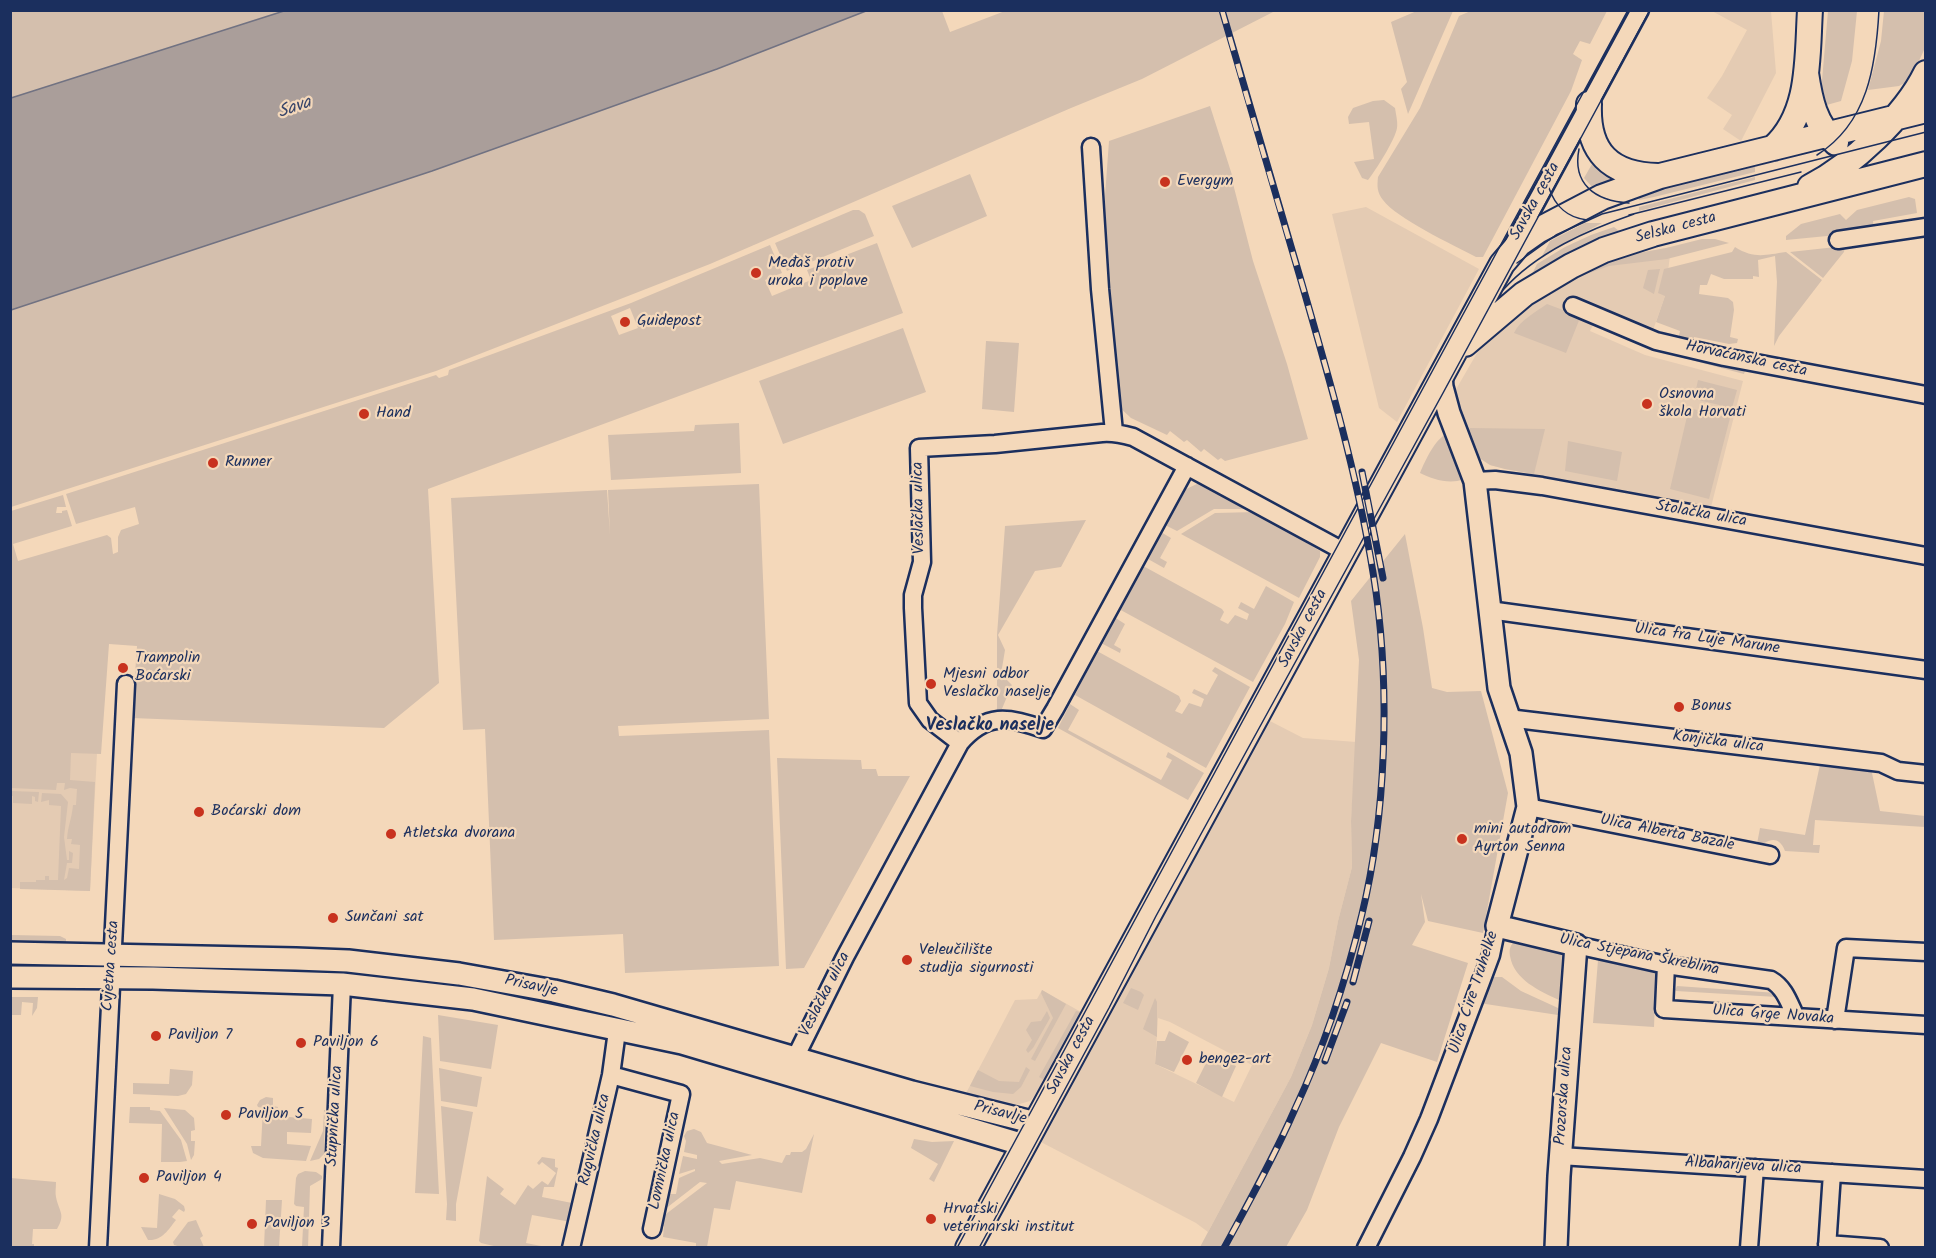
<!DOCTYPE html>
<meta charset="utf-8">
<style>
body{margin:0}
#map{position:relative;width:1936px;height:1258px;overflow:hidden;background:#f4d8ba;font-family:Kalam,sans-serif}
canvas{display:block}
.frame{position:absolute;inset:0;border:12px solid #1b2f5e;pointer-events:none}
</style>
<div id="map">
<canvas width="1936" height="1258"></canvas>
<div class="frame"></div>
</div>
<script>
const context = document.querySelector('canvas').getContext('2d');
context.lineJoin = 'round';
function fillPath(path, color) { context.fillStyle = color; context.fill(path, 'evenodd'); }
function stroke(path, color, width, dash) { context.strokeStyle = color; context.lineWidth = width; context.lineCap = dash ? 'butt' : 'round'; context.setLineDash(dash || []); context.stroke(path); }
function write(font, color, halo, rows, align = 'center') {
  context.font = font + ' Kalam,sans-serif'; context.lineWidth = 4.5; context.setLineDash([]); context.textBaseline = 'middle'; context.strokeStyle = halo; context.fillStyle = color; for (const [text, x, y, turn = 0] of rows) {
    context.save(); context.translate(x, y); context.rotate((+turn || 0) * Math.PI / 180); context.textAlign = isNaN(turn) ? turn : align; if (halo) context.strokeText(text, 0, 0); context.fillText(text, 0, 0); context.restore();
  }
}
fillPath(new Path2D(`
 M1712 11H1771L1776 73 1741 141 1723 129 1732 115 1707 98 1722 76 1747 30Z
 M1366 207 1479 269 1397 422 1379 408 1332 214Z
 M1671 247 1665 296 1652 333 1599 313 1590 331 1645 355 1743 381 1711 507 1505 469 1490 465 1478 457 1468 433 1469 428 1461 429 1451 398 1477 353 1504 320 1533 294 1623 256Z
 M1268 720 1303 738 1356 742 1351 821 1352 867 1338 921 1329 968 1312 1025 1291 1077 1208 1232 1196 1223 1039 1141ZM1158 1018 1170 1022 1252 1065 1234 1102 1155 1064Z
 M10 744 47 752 97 753 90 891 11 888Z
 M1042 990 1081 1012 1037 1093 1030 1101 1013 1106 964 1097 1015 1000 1037 999Z`), '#e4cbb3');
fillPath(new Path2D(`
 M1419 10 1453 11 1408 114 1401 89 1407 82 1391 22Z
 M1473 10 1607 11 1590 44 1580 41 1573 54 1582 60 1571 91 1483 257H1476C1453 245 1396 218 1383 200 1377 192 1377 187 1378 177L1420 108 1459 16Z
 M10 11H287L11 98Z
 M866 11H942L950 32 1005 11H1275L1142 79 1071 108 710 264 436 371 11 507V310L432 171 717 69Z
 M1828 11H1857L1852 61 1841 101 1823 106 1821 92Z
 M1884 11H1925V48L1910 80 1899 86 1868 90 1881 41Z
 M1384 100 1395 108C1396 115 1398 122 1397 128 1395 140 1376 170 1368 180L1362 178 1354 162 1374 159 1369 122 1349 124 1348 117 1353 108 1373 101Z
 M1210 106 1232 175 1231 176 1253 261 1287 364 1308 439 1225 461 1221 458 1218 460 1204 449 1201 452 1187 440 1184 442 1170 431 1167 435 1131 418 1117 405 1107 307 1105 196 1109 141Z
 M1596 157 1627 177 1595 190 1584 178Z
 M1747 167H1755V172L1654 197 1639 200 1636 193Z
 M970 174 987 216 912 248 892 206Z
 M1755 177V180L1639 211V207Z
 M1909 197 1915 199 1917 213 1873 221 1874 228 1827 236 1786 240V236L1801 224 1840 214 1846 220 1857 210Z
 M853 210H859L865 214 874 236 806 264 804 258 790 264 791 269 787 271 775 243Z
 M1585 223H1602L1542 256 1550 241Z
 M1614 227 1619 231 1583 246 1530 278 1537 264 1565 247 1591 235Z
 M1702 239H1715L1729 243 1667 259 1609 266 1572 279 1557 287V279L1623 256 1666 248Z
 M877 243 903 313 428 489 439 683 384 728 132 718 137 646 109 644 101 754 71 753 70 780 95 782 90 891 20 889V882H36V880H45V876H49V880H58L61 806 49 805V800L41 802 42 793 61 794 68 802 64 837 67 860H69V851L73 853 72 863H67L64 880 67 878 69 868 79 869 80 845 71 844 72 839H67C68 825 72 818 73 805H76L77 789 70 788 64 790 65 783H57L56 790 11 788V511L63 495 66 507H57L56 513H62V511L67 510 72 526 13 544 18 561 107 535 111 538 113 554 118 552V537L121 530 139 524 135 507 76 524 66 494 436 375 439 378 448 375 449 370 631 303 770 245 782 273 765 280 772 296 811 280 807 270ZM630 308 638 328 619 335 611 316Z
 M1845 246 1844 252 1823 278 1790 252Z
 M1735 247C1754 259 1765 255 1786 252L1822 280 1779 336 1774 346 1777 282 1775 256 1758 260 1759 277 1753 276V279H1724L1711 274 1707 285H1700L1699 294 1728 298 1733 302 1734 310 1730 337 1738 339 1737 343 1729 344 1694 337 1692 343 1678 340 1680 331 1656 322 1665 296 1658 293 1664 269 1732 252Z
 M1660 269 1654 294 1643 288 1648 270Z
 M1547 304 1579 316 1580 318 1566 353 1514 333C1520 320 1536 312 1547 304Z
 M903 328 926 392 783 444 759 381Z
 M1612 331 1746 368 1744 374 1657 351 1611 333Z
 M986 341 1019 343 1014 412 982 409Z
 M1698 380 1737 390 1732 408 1694 399Z
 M1689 408 1730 418 1709 499 1670 489Z
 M739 423 741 473 611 480 608 435 694 431 695 425Z
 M1470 428 1545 429 1534 474 1505 469 1490 465 1478 457 1468 433Z
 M1448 433 1464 476 1463 479C1451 485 1431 479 1420 473 1426 459 1435 439 1448 433Z
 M1568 441 1622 452 1617 481 1565 471Z
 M1199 483 1205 485 1250 509H1214L1177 531 1163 524 1182 491Z
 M759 484 769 719 618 726 619 736 769 730 779 966 625 973 623 934 494 940 485 729 463 730 451 498 607 490 610 535 608 490Z
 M1256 512 1320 551V557L1299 598 1181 534 1215 513Z
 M1086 520 1061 567 1035 571 998 635 1005 650 1001 674 1012 685 1001 711H997V635L1005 526Z
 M1159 531 1171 538 1160 558 1167 562 1164 568 1148 559 1147 555Z
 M1405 534 1423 628 1432 688 1447 692 1481 691 1508 793 1483 933 1428 921 1421 894 1425 922 1412 945 1468 963 1437 1062 1381 1043 1339 1127 1307 1210 1286 1247H1200L1291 1077 1312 1025 1329 968 1338 921 1352 867 1351 821 1359 660 1351 601Z
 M1141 567H1145L1222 609 1224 612 1220 620 1228 624 1235 615 1247 620 1249 614 1238 608 1241 602 1254 609 1266 586 1294 602 1285 624 1253 682 1117 608Z
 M1114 617 1125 624 1114 645 1121 649 1120 653 1101 643Z
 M1097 651 1179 696 1181 701 1175 711 1182 714 1189 703 1201 707 1204 699 1192 693 1194 689 1207 695 1218 675 1212 671 1215 667 1250 687 1206 768 1075 695Z
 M1070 704 1079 710 1068 730 1161 780 1172 760 1166 757 1168 752 1204 773 1188 800 1058 728Z
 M777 758 861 760 862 769H876L878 776H910L804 968 786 969Z
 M1821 760 1870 769 1872 773 1880 811 1925 816V827L1815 820 1813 845H1820L1819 853 1785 851C1778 833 1766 841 1756 849L1760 828 1805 835Z
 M11 791 39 792 38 802 35 801V797L32 796V804L13 803V796H11Z
 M11 935 60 936 66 939V946L11 941Z
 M1517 940 1542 948 1557 950 1562 954 1559 1000C1540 991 1514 980 1510 956 1509 949 1510 944 1517 940Z
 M1598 960 1615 961 1653 970 1656 973 1654 1027 1593 1023Z
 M162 967 269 970 300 967 467 982 634 1019 663 1031 162 970Z
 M1493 977H1502L1521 991 1558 1008V1015L1479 1003 1489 980Z
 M1677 986 1777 993V997L1676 991 1675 990Z
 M1131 988 1141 992 1144 995 1138 1010 1123 1003Z
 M1042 990 1066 1004 1035 1061 1031 1059 1053 1018 1041 993Z
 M12 997H38L37 1008 32 1016 33 1003 22 1002 21 1015H11Z
 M1155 998 1157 1002V1037L1143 1029Z
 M1047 1011 1050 1018 1033 1048 1028 1053 1026 1050 1032 1040 1026 1030 1031 1022 1041 1021Z
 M1076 1011 1081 1012 1044 1080 1039 1077Z
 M438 1015 498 1025 491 1069 440 1061Z
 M1169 1031 1189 1042 1174 1072 1155 1064 1157 1041H1165Z
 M423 1036 431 1038 439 1194 415 1193Z
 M1211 1053 1236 1066 1222 1097 1196 1083Z
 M1026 1067 1030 1070 1021 1087 1013 1094 993 1092 970 1086 978 1070 999 1081 1019 1082Z
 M439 1068 482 1077 477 1107 441 1101Z
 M170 1069 193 1071 192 1085 186 1094 178 1096 133 1094V1083L169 1084Z
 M266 1097 273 1098V1106L278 1107V1116L312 1119 311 1133 287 1132V1144L311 1146 306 1161 263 1158 253 1153 251 1146H261L263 1108 258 1107 257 1105 260 1100Z
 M441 1106 473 1112 456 1204V1221L446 1220 447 1204Z
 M130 1107H150V1110L160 1111 181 1140 187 1161 180 1162H161L162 1124 129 1123Z
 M164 1108 185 1110 194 1118 195 1130 191 1131V1141H195L194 1155 191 1160 187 1144Z
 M324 1110H325L324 1154 319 1159 310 1161 323 1131Z
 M694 1129 701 1132 707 1143 752 1155 719 1161 722 1164 760 1158 782 1163 786 1155H790L791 1152H802L806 1149 814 1134 802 1193 736 1181 730 1210 714 1208 707 1247H696V1243L663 1237 664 1226 661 1225 662 1217 707 1183 700 1182 660 1213 666 1194H676L679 1178 695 1171V1169L679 1174 683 1156 697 1159V1155L684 1152 686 1141 684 1136 687 1131Z
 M914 1139 932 1142 954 1141 934 1182 929 1179 938 1164 911 1148Z
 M542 1157 555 1159V1167L558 1168 554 1187H544L542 1197 572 1203 580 1164 582 1166 571 1222 532 1215 526 1243 546 1247H498L481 1243 479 1241 487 1176 504 1189 500 1194 515 1205 528 1185 533 1189 542 1181 548 1185 556 1173 542 1162 539 1165 537 1163Z
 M305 1171 316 1172 322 1176V1179L310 1186 308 1248 302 1247 304 1207 296 1206 294 1204 296 1178 298 1174Z
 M11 1178 56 1182C56 1187 55 1193 56 1197 59 1212 66 1214 57 1229H33L32 1244H34V1247H11Z
 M159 1194 175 1199 184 1206 185 1210 184 1212 179 1209 172 1217 176 1220C168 1230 162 1241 148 1240L141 1227 157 1228Z
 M266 1200H282L279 1247H264Z
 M196 1220 203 1236 200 1238 204 1247H181L174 1245 173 1242 188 1222Z`), '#d4bfad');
const water = new Path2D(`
 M287 10H866V11L717 69 432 171 11 310V98Z`);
fillPath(water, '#aa9e9a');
stroke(water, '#717282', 1.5);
const minor = new Path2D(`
 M1091 147 1100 289 1114 432
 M1838 240 1926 227
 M1513 245 1640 10
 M1573 306 1656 341 1724 357 1926 395
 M1475 481 1495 480 1542 486 1926 556
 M1489 610 1926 670
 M1508 718 1881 763 1898 771 1926 774
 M960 743 930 720 918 703 913 608V595L922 562 919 448 995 444 1102 433C1113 432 1122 434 1133 437L1345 552
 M1528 807 1770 855
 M1576 945 1666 965 1771 980C1785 988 1789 1003 1796 1017
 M1666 965 1664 1009 1926 1025
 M1835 1020 1846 948 1926 952
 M795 1058 845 957 960 743C986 713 1008 716 1043 729L1055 709 1187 466
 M611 1075 681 1094 652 1229
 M1560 1156 1926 1179
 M1827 1244 1880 1248
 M98 1248 126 684
 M331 1248 342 984
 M571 1248 611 1075 617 1031
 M1366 1248 1412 1157 1429 1119 1481 982 1491 955 1497 926
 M1749 1248 1755 1168
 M1827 1248 1832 1173`);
const tertiary = new Path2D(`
 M1441 375 1442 387 1449 413 1475 481 1499 688 1521 753 1528 807 1497 926 1576 945 1559 1176 1556 1248
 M10 953 296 959 348 961 459 974 554 991 613 1005 912 1092 1036 1123
 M10 977 153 978 342 984 473 999 682 1043 1024 1145`);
const secondary = new Path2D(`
 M1806 73C1810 100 1815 125 1836 143
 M1589 104C1587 152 1610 175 1658 176
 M1773 148C1811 114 1807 58 1810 10
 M1810 187C1852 165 1905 116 1926 73
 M1465 344 1524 294 1571 266 1604 250 1653 234 1926 164
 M968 1248 1502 264 1519 244 1539 230 1602 197 1660 176 1926 110`);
stroke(minor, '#1b2f5e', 21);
stroke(tertiary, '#1b2f5e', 26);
stroke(secondary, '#1b2f5e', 28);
stroke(minor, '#f4d8ba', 16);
stroke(tertiary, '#f4d8ba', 21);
stroke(secondary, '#f4d8ba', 24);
stroke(new Path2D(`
 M1579 149C1572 184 1595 201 1629 203
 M1817 155C1868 123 1876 65 1879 10
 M1549 188C1555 206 1568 218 1587 220
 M1629 215 1801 172
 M1517 263 1556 235 1602 214 1926 132
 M1503 290C1537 252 1588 230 1634 214
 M957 1248 1628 10
 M979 1248 1109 1008 1156 916 1443 393 1650 10`), '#1b2f5e', 1.5);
const rail = new Path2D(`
 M1222 10C1248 102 1275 193 1302 284 1331 385 1361 487 1376 592 1390 693 1386 815 1362 914 1346 981 1324 1047 1295 1109 1274 1157 1249 1202 1224 1248
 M1362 472 1383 578
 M1353 982 1369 921
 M1325 1061 1347 1002`);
stroke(rail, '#1b2f5e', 7);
stroke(rail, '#f4d8ba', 4.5, [14]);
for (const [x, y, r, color] of [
 [1165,182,6,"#c8321e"],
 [756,273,6,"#c8321e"],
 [625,322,6,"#c8321e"],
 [1647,404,6,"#c8321e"],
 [364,414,6,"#c8321e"],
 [213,463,6,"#c8321e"],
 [123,668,6,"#c8321e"],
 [931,684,6,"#c8321e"],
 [1679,707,6,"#c8321e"],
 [199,812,6,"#c8321e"],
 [391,834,6,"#c8321e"],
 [1462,839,6,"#c8321e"],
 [333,918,6,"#c8321e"],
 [907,960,6,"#c8321e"],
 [156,1036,6,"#c8321e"],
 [301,1043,6,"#c8321e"],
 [1187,1060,6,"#c8321e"],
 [226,1115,6,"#c8321e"],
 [144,1178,6,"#c8321e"],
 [931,1219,6,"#c8321e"],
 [252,1224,6,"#c8321e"]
]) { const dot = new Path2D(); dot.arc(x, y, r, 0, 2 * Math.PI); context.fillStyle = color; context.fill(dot); stroke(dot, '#f4d8ba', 2); }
write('16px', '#1b2f5e', '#f4d8ba', [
 ["Evergym",1177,182],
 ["Međaš protiv",768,264],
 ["uroka i poplave",768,282],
 ["Guidepost",637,322],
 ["Osnovna",1659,395],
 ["škola Horvati",1659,413],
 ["Hand",376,414],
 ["Runner",225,463],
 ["Trampolin",135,659],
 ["Boćarski",135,677],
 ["Mjesni odbor",943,675],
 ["Veslačko naselje",943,693],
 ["Bonus",1691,707],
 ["Boćarski dom",211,812],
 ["mini autodrom",1474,830],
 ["Ayrton Senna",1474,848],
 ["Atletska dvorana",403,834],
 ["Sunčani sat",345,918],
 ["Veleučilište",919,951],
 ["studija sigurnosti",919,969],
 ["Paviljon 7",168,1036],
 ["Paviljon 6",313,1043],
 ["bengez-art",1199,1060],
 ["Paviljon 5",238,1115],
 ["Paviljon 4",156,1178],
 ["Hrvatski",943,1210],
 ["veterinarski institut",943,1228],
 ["Paviljon 3",264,1224]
], 'left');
write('16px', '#1b2f5e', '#f4d8ba', [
 ["Savska cesta",1536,202,-61],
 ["Selska cesta",1676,229,-15],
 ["Horvaćanska cesta",1746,360,12],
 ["Veslačka ulica",920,508,-91],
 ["Stolačka ulica",1701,515,10],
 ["Savska cesta",1304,629,-62],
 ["Ulica fra Luje Marune",1707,640,8],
 ["Konjička ulica",1718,743,7],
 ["Ulica Alberta Bazale",1667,834,11],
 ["Ulica Stjepana Škreblina",1639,956,11],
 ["Cvjetna cesta",112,966,-86],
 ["Prisavlje",531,987,12],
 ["Ulica Ćire Truhelke",1475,993,-72],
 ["Veslačka ulica",826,995,-63],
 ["Ulica Grge Novaka",1773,1016,4],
 ["Savska cesta",1072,1056,-62],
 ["Prozorska ulica",1565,1096,-86],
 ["Prisavlje",1000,1114,14],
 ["Stupnička ulica",336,1116,-87],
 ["Rugvička ulica",596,1140,-77],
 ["Lomnička ulica",666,1161,-78],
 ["Albaharijeva ulica",1743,1167,3]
]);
write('italic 18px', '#38456a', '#f4d8ba', [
 ["Sava",295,109,-19]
]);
write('bold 18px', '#1b2f5e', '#f4d8ba', [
 ["Veslačko naselje",990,727]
]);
</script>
